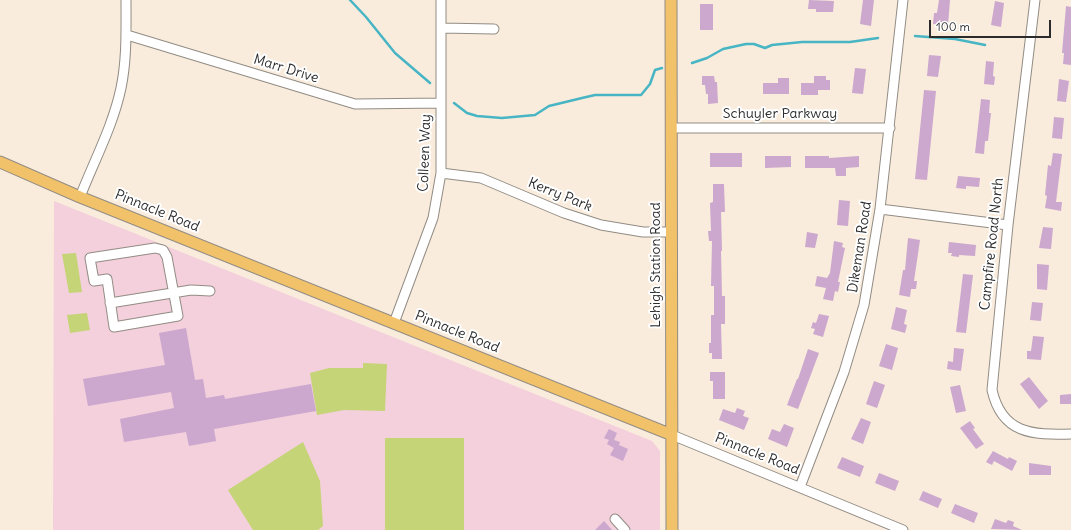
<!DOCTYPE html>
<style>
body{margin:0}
#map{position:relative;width:1071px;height:530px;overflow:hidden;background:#f9ecdc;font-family:Delius,sans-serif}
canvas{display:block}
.scale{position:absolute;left:929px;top:20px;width:122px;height:18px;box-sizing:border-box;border:2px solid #2b2b2b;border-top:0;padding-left:5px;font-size:12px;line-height:14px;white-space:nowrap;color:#2b2b2b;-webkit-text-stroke:3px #fff;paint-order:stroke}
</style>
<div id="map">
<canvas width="1071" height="530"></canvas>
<div class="scale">100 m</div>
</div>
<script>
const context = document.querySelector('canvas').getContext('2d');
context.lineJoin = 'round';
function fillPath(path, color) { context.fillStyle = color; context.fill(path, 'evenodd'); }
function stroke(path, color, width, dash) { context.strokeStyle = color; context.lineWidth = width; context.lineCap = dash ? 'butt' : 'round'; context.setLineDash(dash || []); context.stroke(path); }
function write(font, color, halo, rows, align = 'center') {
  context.font = font + ' Delius,sans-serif'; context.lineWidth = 4; context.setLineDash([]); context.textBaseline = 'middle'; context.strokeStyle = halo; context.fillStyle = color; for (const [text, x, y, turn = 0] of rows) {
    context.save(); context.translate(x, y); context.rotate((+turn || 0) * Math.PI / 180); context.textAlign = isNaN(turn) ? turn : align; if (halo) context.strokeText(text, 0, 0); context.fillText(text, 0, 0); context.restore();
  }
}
fillPath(new Path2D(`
 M54 201 652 441 660 451V530H53Z`), '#f4cfdc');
fillPath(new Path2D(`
 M76 253 82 292 69 293 62 254Z
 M87 313 90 330 70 333 67 315Z
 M363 363 387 364 385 411 344 410 317 415 310 373 329 368H363Z
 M385 438H464V530H385Z
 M303 442 320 481 323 526 318 530H253L228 490Z`), '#c5d476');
stroke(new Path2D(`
 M350 0 366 17 395 53 430 83
 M915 36 955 39 985 45
 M692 63 707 58 723 49 746 44H754L765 48 772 45 802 42H850L878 38
 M454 103 467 113 477 116 502 118 535 115 549 106 582 98 595 95H641L650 84 655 70 662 68`), '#48b5c4', 2.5);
fillPath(new Path2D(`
 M809 0 834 1 833 12H816V9H808Z
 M863 0H874L871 26 860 24Z
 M939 0H950L948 25 933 24 934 13H937Z
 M995 1 1004 3 1001 27 991 25Z
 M700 4H713V30H700Z
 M1066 6 1071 7V65L1063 64 1064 53H1062Z
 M929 55 941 56 938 77 927 76Z
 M986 61 994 62 993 76 995 77 994 85 984 84Z
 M855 68 866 69 863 94 852 93Z
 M702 76H714L715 82H717L718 103 708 104V94H706L705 85H702Z
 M814 76H826V80H830V90H818V95H801V83H814Z
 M778 78H789V94H763V83H778Z
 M1059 79 1069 81 1066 102 1057 101Z
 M924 90 936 91 927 180 915 179Z
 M981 99 990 100 989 113H991L988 141H985L984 154 975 153Z
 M1054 117 1064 118 1062 139 1052 138Z
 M710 153H742V167H710Z
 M1053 153 1062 154 1056 202H1062L1061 211 1045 208 1047 196 1045 195 1048 165 1051 166Z
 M765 156H791V167L765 168Z
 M805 156H829V158L859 156V167L846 168V176H836L835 168H805Z
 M958 176 980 178 979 187 966 186V189L956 188Z
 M713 184H724L725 212H721L722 251H721L722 296H725V324H721L722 359H712V353H709V343H711V315H714V286H711L712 241H709L708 231H711L710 203 713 202Z
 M839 200 850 201 848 226 837 225Z
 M1043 227 1053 228 1051 249 1039 248Z
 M807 232 818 234 815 248 805 247Z
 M908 238 920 240 914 281H917L916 289H911L910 297 899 295 903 270H905Z
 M834 241 843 243 842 247 845 248 838 282H840L838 292 835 291 833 301 823 299 826 288 815 286 817 276 827 278 830 273Z
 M949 242 976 245 975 256 959 255V257L951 256 952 253H948Z
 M1037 264 1049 265 1047 290 1037 289Z
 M963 274 973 275 966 333 956 332Z
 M1032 302 1043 303 1041 321 1030 320Z
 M896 307 907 310 904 324 907 325 905 333 891 329Z
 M819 314 829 316 823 337 813 334 815 329 811 328 813 322 816 323Z
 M186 328 195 380 203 379 206 398 224 395 225 399 311 384 316 411 214 429 216 441 189 446 186 432 124 442 120 419 174 408 171 392 88 406 83 379 165 365 159 333Z
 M1033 336 1044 337 1041 360 1027 359V351H1031Z
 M886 344 898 348 892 370 879 366Z
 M954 348 964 349 961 371 947 369 948 361 953 362Z
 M808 349 819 353 798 409 787 405 797 379H798Z
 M710 372H725V399H713V381H710Z
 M1029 377 1048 401 1039 409 1020 384Z
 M874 381 885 385 877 408 866 404Z
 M960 385 966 411 956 413 950 387Z
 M1071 394V404H1060V395Z
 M737 408 745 411 743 416 749 418 744 430 719 420 723 409 735 413Z
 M861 418 871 422 863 444 851 439Z
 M970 421 975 428 973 429 984 444 976 449 960 428Z
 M784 424 794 428 787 447 768 439 772 429 780 432Z
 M609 429 617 433 614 440 620 442 619 445 628 449 623 461 610 455 614 448 607 444 609 440 604 438Z
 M993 451 1008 459 1009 457 1017 461 1012 471 994 461 992 465 986 462Z
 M842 457 864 466 860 477 837 468Z
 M1029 463 1051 466V475H1029Z
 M879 473 899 481 895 491 875 483Z
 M923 491 942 499 938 508 919 500Z
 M955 504 978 513 974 523 951 513Z
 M995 519 1006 523 1008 520 1014 522 1013 526 1022 530 991 529Z
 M604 521 612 530H595Z`), '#cca7ce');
const minor = new Path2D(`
 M1035 0 1008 225 992 390C1002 434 1032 435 1071 434
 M441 28 494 29
 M127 35 355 104 441 103
 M671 128H890
 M441 173 481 178 564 213 601 225 643 232H671
 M80 197C94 161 113 126 121 88 127 59 126 30 126 0
 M880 209 1008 225
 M155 248 163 250 167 257 178 316 114 327 107 279 94 281 90 258Z
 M110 303 191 290 210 291
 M394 323 433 218 441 173V0
 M672 435 903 530
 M800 487 844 372 864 305 880 209 903 0
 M615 519 625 530`);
const major = new Path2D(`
 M671 0 672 530
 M0 162 80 197 672 435`);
stroke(minor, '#928c84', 11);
stroke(major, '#928c84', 13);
stroke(minor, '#fff', 9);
stroke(major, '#f2c26a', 11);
write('14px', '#2b2b2b', '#fff', [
 ["Marr Drive",286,69,17],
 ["Schuyler Parkway",780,114],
 ["Colleen Way",425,153,-88],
 ["Kerry Park",560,195,22],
 ["Pinnacle Road",157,211,22],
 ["Campfire Road North",992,244,-84],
 ["Dikeman Road",860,247,-81],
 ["Lehigh Station Road",656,265,-90],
 ["Pinnacle Road",457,332,22],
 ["Pinnacle Road",757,454,22]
]);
</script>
